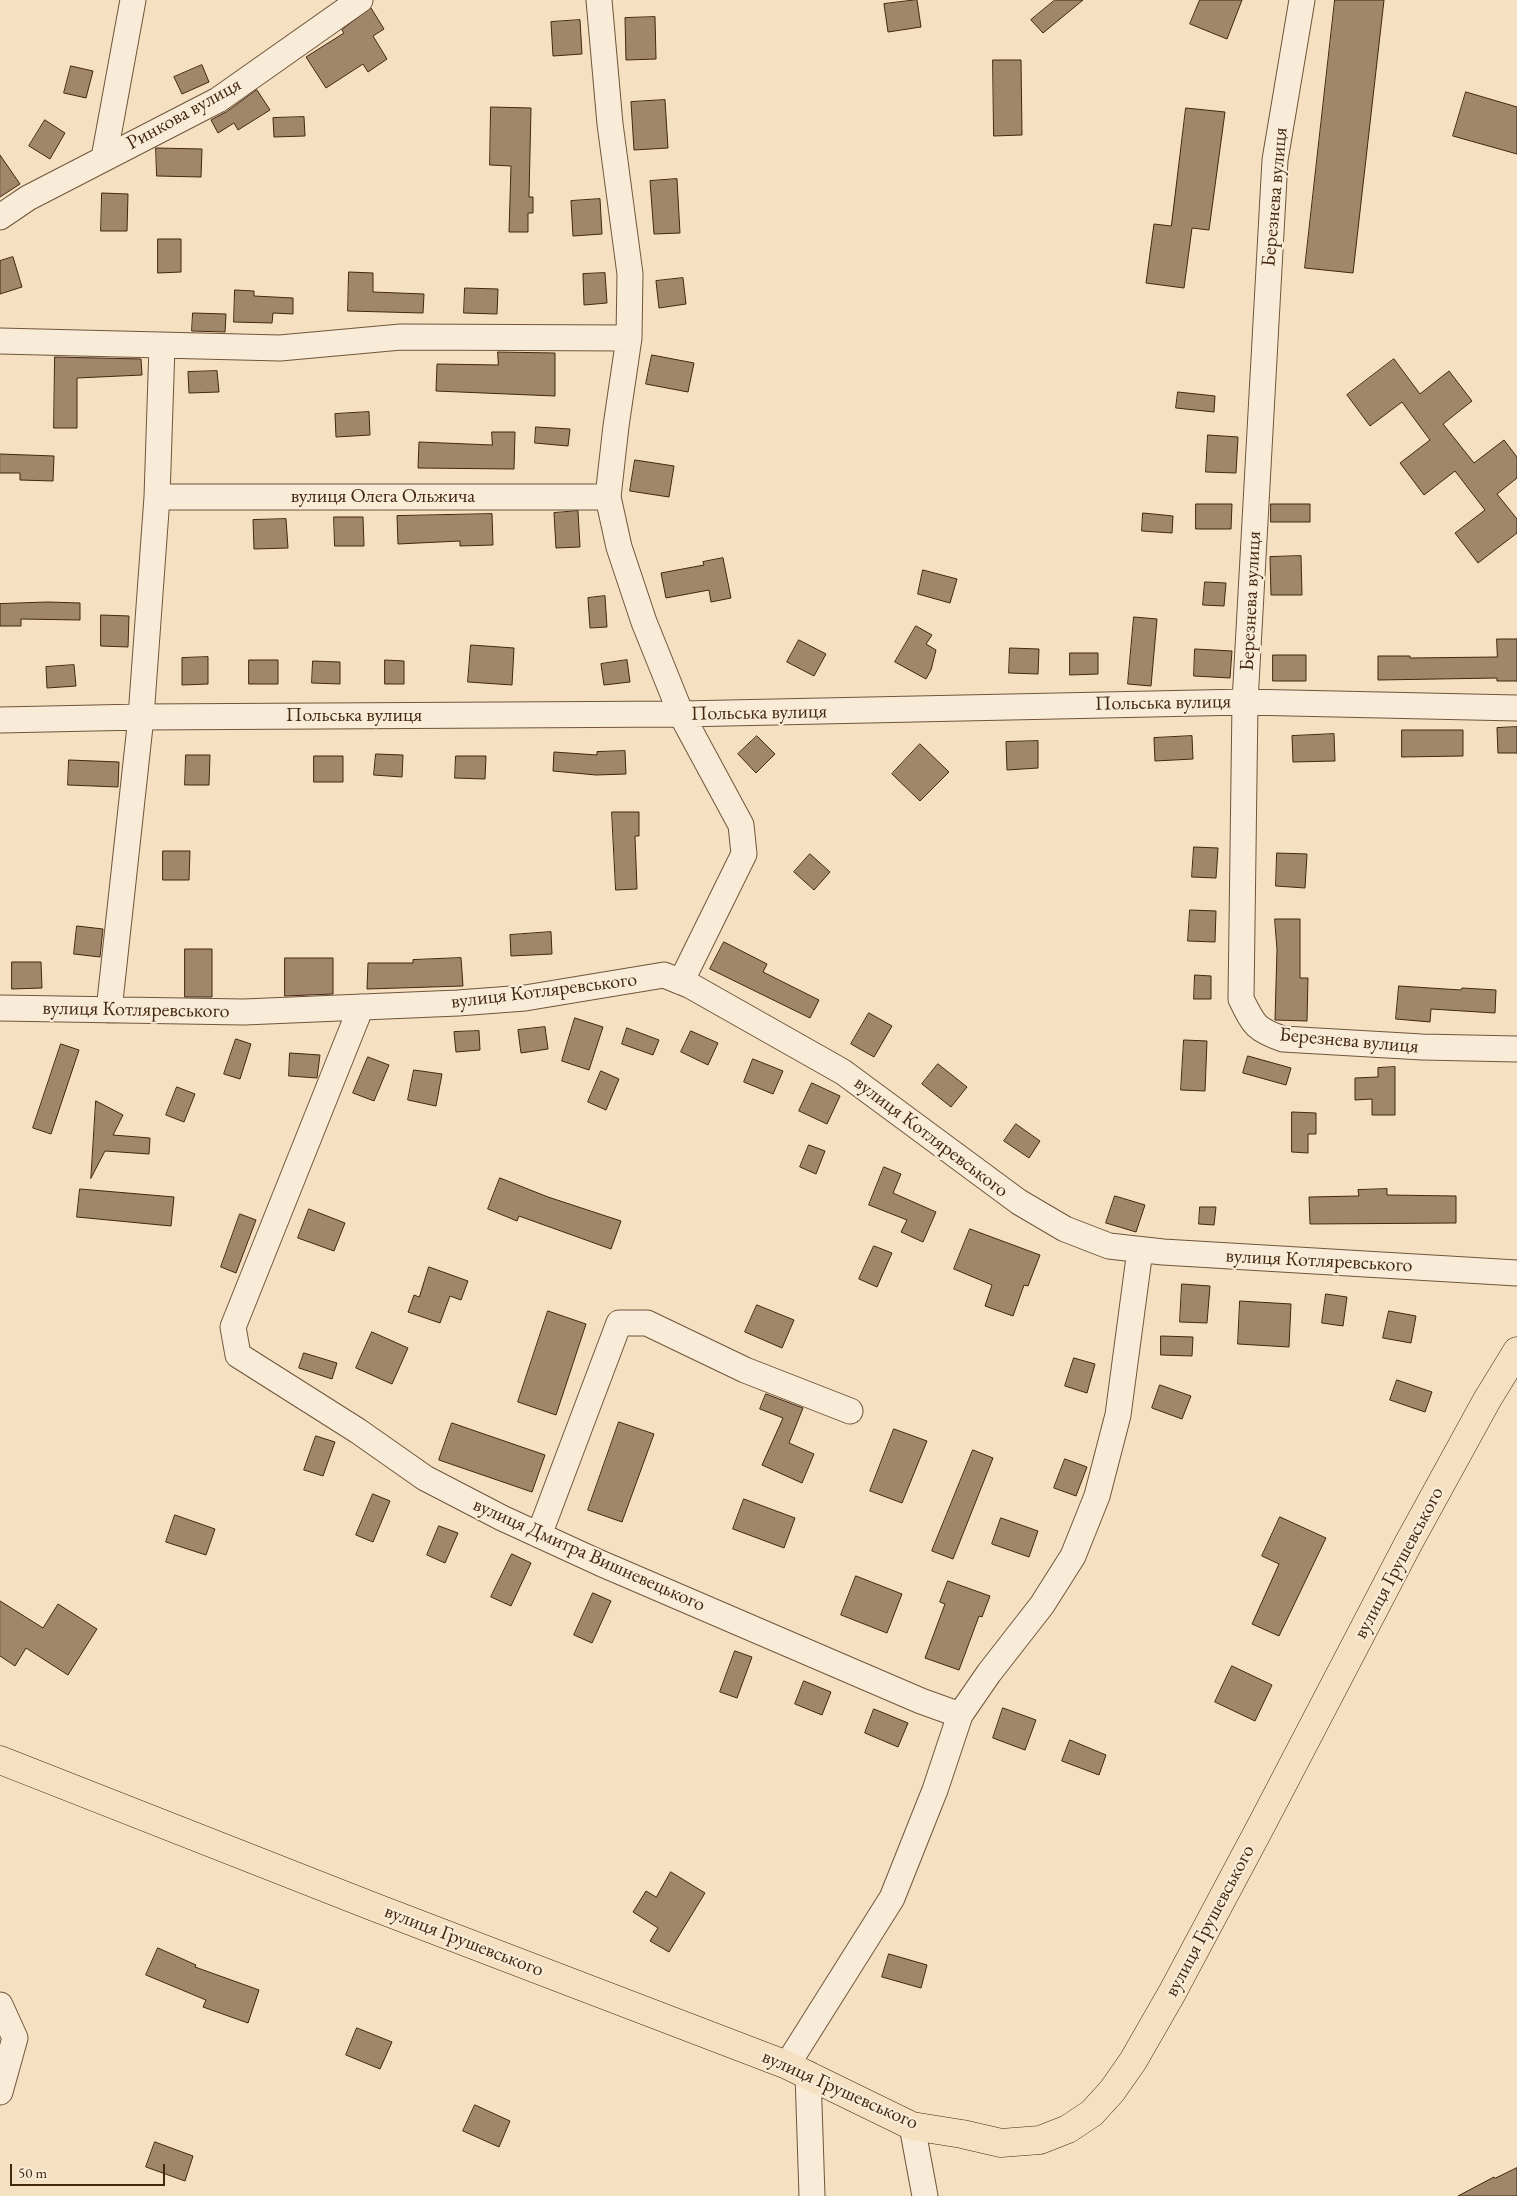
<!DOCTYPE html>
<meta charset="utf-8">
<style>
body{margin:0}
#map{position:relative;width:1517px;height:2196px;overflow:hidden;background:#f5e0c1;font-family:"EB Garamond",serif}
canvas{display:block}
.scale{position:absolute;left:10px;top:2164px;width:155px;height:22px;box-sizing:border-box;border:2px solid #43270e;border-top:0;padding-left:6px;font-size:15px;line-height:18px;white-space:nowrap;color:#43270e;-webkit-text-stroke:4px #f8ebd7;paint-order:stroke}
</style>
<div id="map">
<canvas width="1517" height="2196"></canvas>
<div class="scale">50 m</div>
</div>
<script>
const context = document.querySelector('canvas').getContext('2d');
context.lineJoin = 'round';
function fillPath(path, color) { context.fillStyle = color; context.fill(path, 'evenodd'); }
function stroke(path, color, width, dash) { context.strokeStyle = color; context.lineWidth = width; context.lineCap = dash ? 'butt' : 'round'; context.setLineDash(dash || []); context.stroke(path); }
function write(font, color, halo, rows, align = 'center') {
  context.font = font + ' "EB Garamond",serif'; context.lineWidth = 4.5; context.setLineDash([]); context.textBaseline = 'middle'; context.strokeStyle = halo; context.fillStyle = color; for (const [text, x, y, turn = 0] of rows) {
    context.save(); context.translate(x, y); context.rotate((+turn || 0) * Math.PI / 180); context.textAlign = isNaN(turn) ? turn : align; if (halo) context.strokeText(text, 0, 0); context.fillText(text, 0, 0); context.restore();
  }
}
const building = new Path2D(`
 M917 0 921 27 888 32 884 4Z
 M1055 0H1083L1043 33 1031 20Z
 M1200 0H1242L1227 39 1190 24Z
 M1335 0H1384L1353 273 1305 268Z
 M371 8 384 29 373 36 387 59 368 72 363 64 326 88 306 57 344 33 342 30Z
 M655 17 656 59 626 60 625 18Z
 M580 20 582 54 553 56 551 22Z
 M993 60H1021L1022 135 994 136Z
 M202 65 209 82 182 94 174 77Z
 M71 66 93 71 86 98 64 93Z
 M257 90 270 110 238 130 234 123 218 133 211 120 226 112Z
 M1466 92 1517 107V154L1453 136Z
 M665 100 668 148 634 150 631 102Z
 M491 107 531 108 529 197H533V213H528V232H509L511 166 490 165Z
 M1186 108 1225 112 1209 230 1192 228 1184 288 1146 283 1154 224 1171 226Z
 M304 117 305 136 274 137 273 118Z
 M45 120 65 133 50 159 29 146Z
 M156 148 202 149 201 177 157 176Z
 M0 155 20 184 0 197Z
 M677 179 680 233 654 234 650 181Z
 M102 193 128 194 127 231H101Z
 M600 199 602 234 573 236 571 201Z
 M158 239H181V272L158 273Z
 M13 257 22 287 0 294V261Z
 M349 272 373 273V292L424 294 423 313 348 311Z
 M605 273 607 303 584 305 583 274Z
 M683 278 686 304 659 308 656 281Z
 M465 288 498 289 497 314 464 313Z
 M235 290 254 291V296L293 298V314L273 313 272 323 234 322Z
 M193 313 226 314 225 332 192 331Z
 M498 352 555 353V396L436 391 437 364 498 365Z
 M652 355 694 363 688 392 646 384Z
 M55 357 141 359 142 375 77 378V428H54Z
 M1394 359 1420 394 1449 371 1472 401 1443 424 1474 463 1504 440 1517 457V478L1497 494 1517 519V533L1478 563 1455 533 1485 510 1455 471 1424 495 1400 463 1430 440 1402 402 1370 426 1347 395Z
 M217 371 219 392 189 393 188 372Z
 M1178 392 1215 396 1214 412 1176 408Z
 M369 412 370 435 336 437 335 414Z
 M536 427 570 429 568 446 535 443Z
 M492 432H515L514 469 418 468 419 442 492 445Z
 M1208 435 1238 437 1236 473 1206 472Z
 M0 454 54 456 53 481 20 480V473H0Z
 M635 460 674 466 669 497 630 491Z
 M1196 504H1232L1231 529H1196Z
 M1271 504H1310V522H1271Z
 M578 511 580 547 556 548 554 513Z
 M1143 513 1173 516 1172 533 1142 531Z
 M492 514 493 545 460 546V541L398 544 397 516Z
 M334 517H363L364 546H335Z
 M286 519 288 548 254 549 253 520Z
 M1301 556 1302 595H1271L1270 557Z
 M723 558 731 598 711 602 709 590 666 598 661 573 704 565 703 562Z
 M923 570 957 579 950 603 918 594Z
 M1205 582 1226 583 1224 606 1203 605Z
 M605 596 607 627 590 628 588 598Z
 M48 602 80 603V620L21 619V626H0V604Z
 M101 615 129 616 128 647 101 646Z
 M1134 617 1157 619 1151 686 1128 684Z
 M916 626 932 635 926 644 936 650 931 670 926 679 895 662Z
 M1497 639H1517V681H1497V678L1378 680V656H1410V658L1497 657Z
 M799 640 826 654 814 676 787 662Z
 M471 645 514 648 512 685 468 682Z
 M1010 648 1039 649 1038 674 1009 673Z
 M1195 649 1232 651 1230 678 1194 676Z
 M1070 653H1098V674L1070 675Z
 M1273 655H1306V681H1273Z
 M208 657V684L182 685V658Z
 M249 660H278V684H249Z
 M385 660 404 661V684H385Z
 M627 660 630 682 604 685 601 664Z
 M313 661 340 662V684L312 683Z
 M74 665 76 686 47 688 46 667Z
 M1517 727V753H1498L1497 728Z
 M1402 730H1463V756L1402 757Z
 M1334 734 1335 761 1293 762 1292 736Z
 M757 736 775 754 756 773 738 754Z
 M1192 736 1193 759 1155 761 1154 738Z
 M1038 741V768L1007 770 1006 742Z
 M920 744 949 772 920 801 892 774Z
 M625 751 626 774 596 775 553 771 554 752 597 755V752Z
 M376 754 403 755 402 777 374 775Z
 M186 755H210L209 785H185Z
 M314 756H343V782H314Z
 M456 756H486L485 779 455 778Z
 M69 760 119 762 118 787 68 785Z
 M612 812H639V836H635L637 889 616 890Z
 M1194 847 1218 848 1216 878 1192 877Z
 M163 851H190L189 880H163Z
 M1277 853 1307 854 1305 888 1276 886Z
 M810 854 830 872 814 890 794 872Z
 M1190 910 1216 911 1215 942 1188 941Z
 M1275 919H1300V978H1308L1307 1021 1275 1020 1277 950Z
 M77 926 103 929 100 957 74 954Z
 M551 932 552 954 511 956 510 935Z
 M724 942 767 964 763 972 819 1000 810 1018 710 969Z
 M185 949H212V997H185Z
 M285 958H333V994L285 996Z
 M461 958 463 986 367 989 368 963H413V960Z
 M12 962H41L42 988 12 989Z
 M1195 975 1211 976V999H1194Z
 M1399 986 1461 990 1462 988 1496 990 1495 1013 1431 1009 1430 1022 1396 1019Z
 M869 1013 892 1026 874 1057 851 1044Z
 M575 1018 603 1027 589 1070 562 1061Z
 M545 1027 548 1049 521 1053 518 1030Z
 M627 1028 659 1040 653 1055 622 1044Z
 M479 1031 480 1050 456 1052 454 1032Z
 M691 1031 718 1043 708 1065 681 1052Z
 M236 1039 251 1044 240 1079 224 1074Z
 M1184 1040 1207 1041 1205 1091 1181 1090Z
 M61 1044 79 1050 51 1134 33 1128Z
 M290 1053 320 1055 317 1078 289 1076Z
 M1248 1056 1291 1068 1286 1085 1243 1073Z
 M368 1057 389 1065 374 1101 353 1093Z
 M753 1059 783 1071 773 1094 744 1082Z
 M938 1064 967 1087 951 1107 922 1084Z
 M1395 1067V1115H1372V1099L1355 1100V1078L1378 1077V1068Z
 M414 1070 442 1074 436 1106 408 1100Z
 M601 1071 619 1079 606 1110 588 1102Z
 M812 1083 840 1096 827 1124 799 1111Z
 M177 1087 195 1094 184 1122 166 1115Z
 M96 1101 123 1115 113 1135 150 1138 149 1154 105 1151 91 1178Z
 M1292 1112 1316 1113V1134H1308V1153L1292 1152Z
 M1016 1124 1040 1141 1029 1158 1004 1141Z
 M809 1145 825 1151 816 1174 800 1167Z
 M884 1167 901 1174 893 1193 936 1212 923 1242 901 1232 907 1220 869 1205Z
 M500 1178 548 1197 621 1221 611 1249 519 1216 517 1221 488 1209Z
 M80 1189 174 1197 171 1226 77 1217Z
 M1387 1189V1195L1456 1196V1223L1310 1224 1309 1197 1359 1196 1358 1190Z
 M1115 1196 1145 1205 1136 1232 1106 1223Z
 M1200 1207H1216L1214 1225 1199 1224Z
 M309 1209 345 1223 334 1251 298 1238Z
 M240 1214 256 1220 236 1273 221 1267Z
 M970 1229 1040 1255 1028 1286 1024 1285 1013 1316 985 1306 992 1285 954 1269Z
 M874 1246 892 1253 877 1287 859 1279Z
 M429 1267 468 1281 461 1300 450 1296 440 1323 408 1312 414 1295 419 1297Z
 M1182 1284 1210 1286 1207 1323 1180 1322Z
 M1326 1294 1347 1297 1343 1326 1322 1323Z
 M1240 1301 1291 1304 1289 1347 1238 1344Z
 M757 1305 794 1320 782 1348 745 1332Z
 M548 1311 586 1324 556 1415 518 1402Z
 M1389 1311 1416 1316 1411 1343 1383 1338Z
 M372 1332 408 1348 392 1384 356 1368Z
 M1161 1336 1193 1337 1192 1356 1161 1355Z
 M304 1353 337 1363 332 1379 299 1368Z
 M1074 1358 1095 1364 1087 1393 1065 1386Z
 M1397 1380 1432 1392 1425 1412 1390 1400Z
 M1160 1385 1191 1396 1182 1419 1152 1408Z
 M766 1394 803 1408 789 1443 814 1454 802 1483 762 1465 783 1418 760 1409Z
 M619 1422 654 1434 622 1522 588 1510Z
 M452 1423 545 1455 532 1492 439 1460Z
 M894 1429 927 1441 902 1503 870 1491Z
 M316 1436 335 1442 323 1476 304 1470Z
 M973 1450 993 1458 953 1559 932 1551Z
 M1065 1459 1087 1467 1076 1496 1054 1488Z
 M373 1494 390 1501 373 1542 356 1535Z
 M744 1499 795 1518 784 1548 733 1529Z
 M175 1515 215 1529 206 1555 166 1542Z
 M1280 1517 1326 1538 1279 1636 1252 1624 1279 1564 1262 1556Z
 M1001 1518 1038 1531 1029 1557 992 1544Z
 M439 1526 458 1533 445 1563 427 1555Z
 M512 1554 531 1563 511 1606 491 1597Z
 M856 1576 902 1594 887 1633 841 1615Z
 M948 1581 990 1596 982 1617 979 1616 959 1670 925 1658 945 1604 940 1602Z
 M593 1593 611 1601 592 1643 574 1635Z
 M0 1601 43 1628 58 1604 97 1629 68 1675 26 1648 15 1666 0 1656Z
 M735 1651 752 1657 737 1698 720 1692Z
 M1232 1666 1272 1685 1255 1721 1215 1702Z
 M804 1681 831 1692 822 1715 795 1704Z
 M1003 1708 1036 1720 1025 1750 993 1738Z
 M874 1709 908 1723 898 1747 865 1733Z
 M1070 1740 1106 1755 1099 1775 1062 1761Z
 M671 1872 705 1893 669 1952 650 1941 658 1928 633 1912 646 1891 656 1897Z
 M158 1948 196 1965 195 1967 259 1990 248 2023 203 2007 206 2000 146 1975Z
 M889 1954 927 1965 921 1988 882 1977Z
 M357 2028 392 2042 380 2069 346 2055Z
 M475 2105 510 2121 499 2147 463 2131Z
 M155 2142 193 2156 185 2181 146 2167Z
 M1517 2168V2196H1458L1494 2177 1495 2178Z`);
fillPath(building, '#a0876b');
stroke(building, '#43270e', 1);
const minor = new Path2D(`
 M599 0 610 124 630 274 629 338 616 426 608 497 619 547 644 622 681 714 741 825 744 854 681 982
 M1302 0 1275 160 1245 702 1241 999C1254 1025 1255 1029 1283 1039L1422 1047 1517 1049
 M104 158 133 0
 M0 217 28 198 218 100 360 0
 M0 341 280 348 401 337 629 338
 M157 497H608
 M0 720 141 717 681 714 1245 702 1517 708
 M361 1007 233 1327 238 1355 358 1431 425 1478 502 1518 600 1563 921 1701 960 1715
 M0 1008 244 1012 458 1003 525 998 664 975 691 986 843 1072 1019 1202 1065 1229 1109 1246 1163 1252 1517 1273
 M109 1010 141 717 157 497 162 346
 M539 1535 619 1323H647L745 1370 850 1411
 M0 2005 15 2038 0 2092
 M787 2065 892 1898 935 1790 960 1715 989 1673 1042 1605 1073 1556 1097 1496 1118 1415 1140 1250
 M808 2074 812 2196
 M912 2126 925 2196`);
const major = new Path2D(`
 M0 1760 374 1907 787 2065 912 2126 962 2134 1001 2143 1040 2140 1068 2129 1092 2113 1112 2091 1133 2061 1172 1993 1262 1824 1408 1544 1487 1400 1517 1351`);
stroke(minor, '#70553b', 27);
stroke(major, '#43270e', 29);
stroke(minor, '#f8ebd7', 25);
stroke(major, '#f5e0c1', 28);
write('20px', '#43270e', '#f8ebd7', [
 ["Ринкова вулиця",184,114,-29],
 ["Березнева вулиця",1275,197,-85],
 ["вулиця Олега Ольжича",383,497],
 ["Березнева вулиця",1251,601,-87],
 ["Польська вулиця",1163,703,-1],
 ["Польська вулиця",759,713,-1],
 ["Польська вулиця",354,716],
 ["вулиця Котляревського",544,991,-7],
 ["вулиця Котляревського",136,1010,1],
 ["Березнева вулиця",1349,1041,5],
 ["вулиця Котляревського",931,1137,37],
 ["вулиця Котляревського",1319,1261,3],
 ["вулиця Дмитра Вишневецького",589,1555,24],
 ["вулиця Грушевського",1399,1563,-62],
 ["вулиця Грушевського",1210,1921,-62],
 ["вулиця Грушевського",464,1941,21],
 ["вулиця Грушевського",840,2090,24]
]);
</script>
